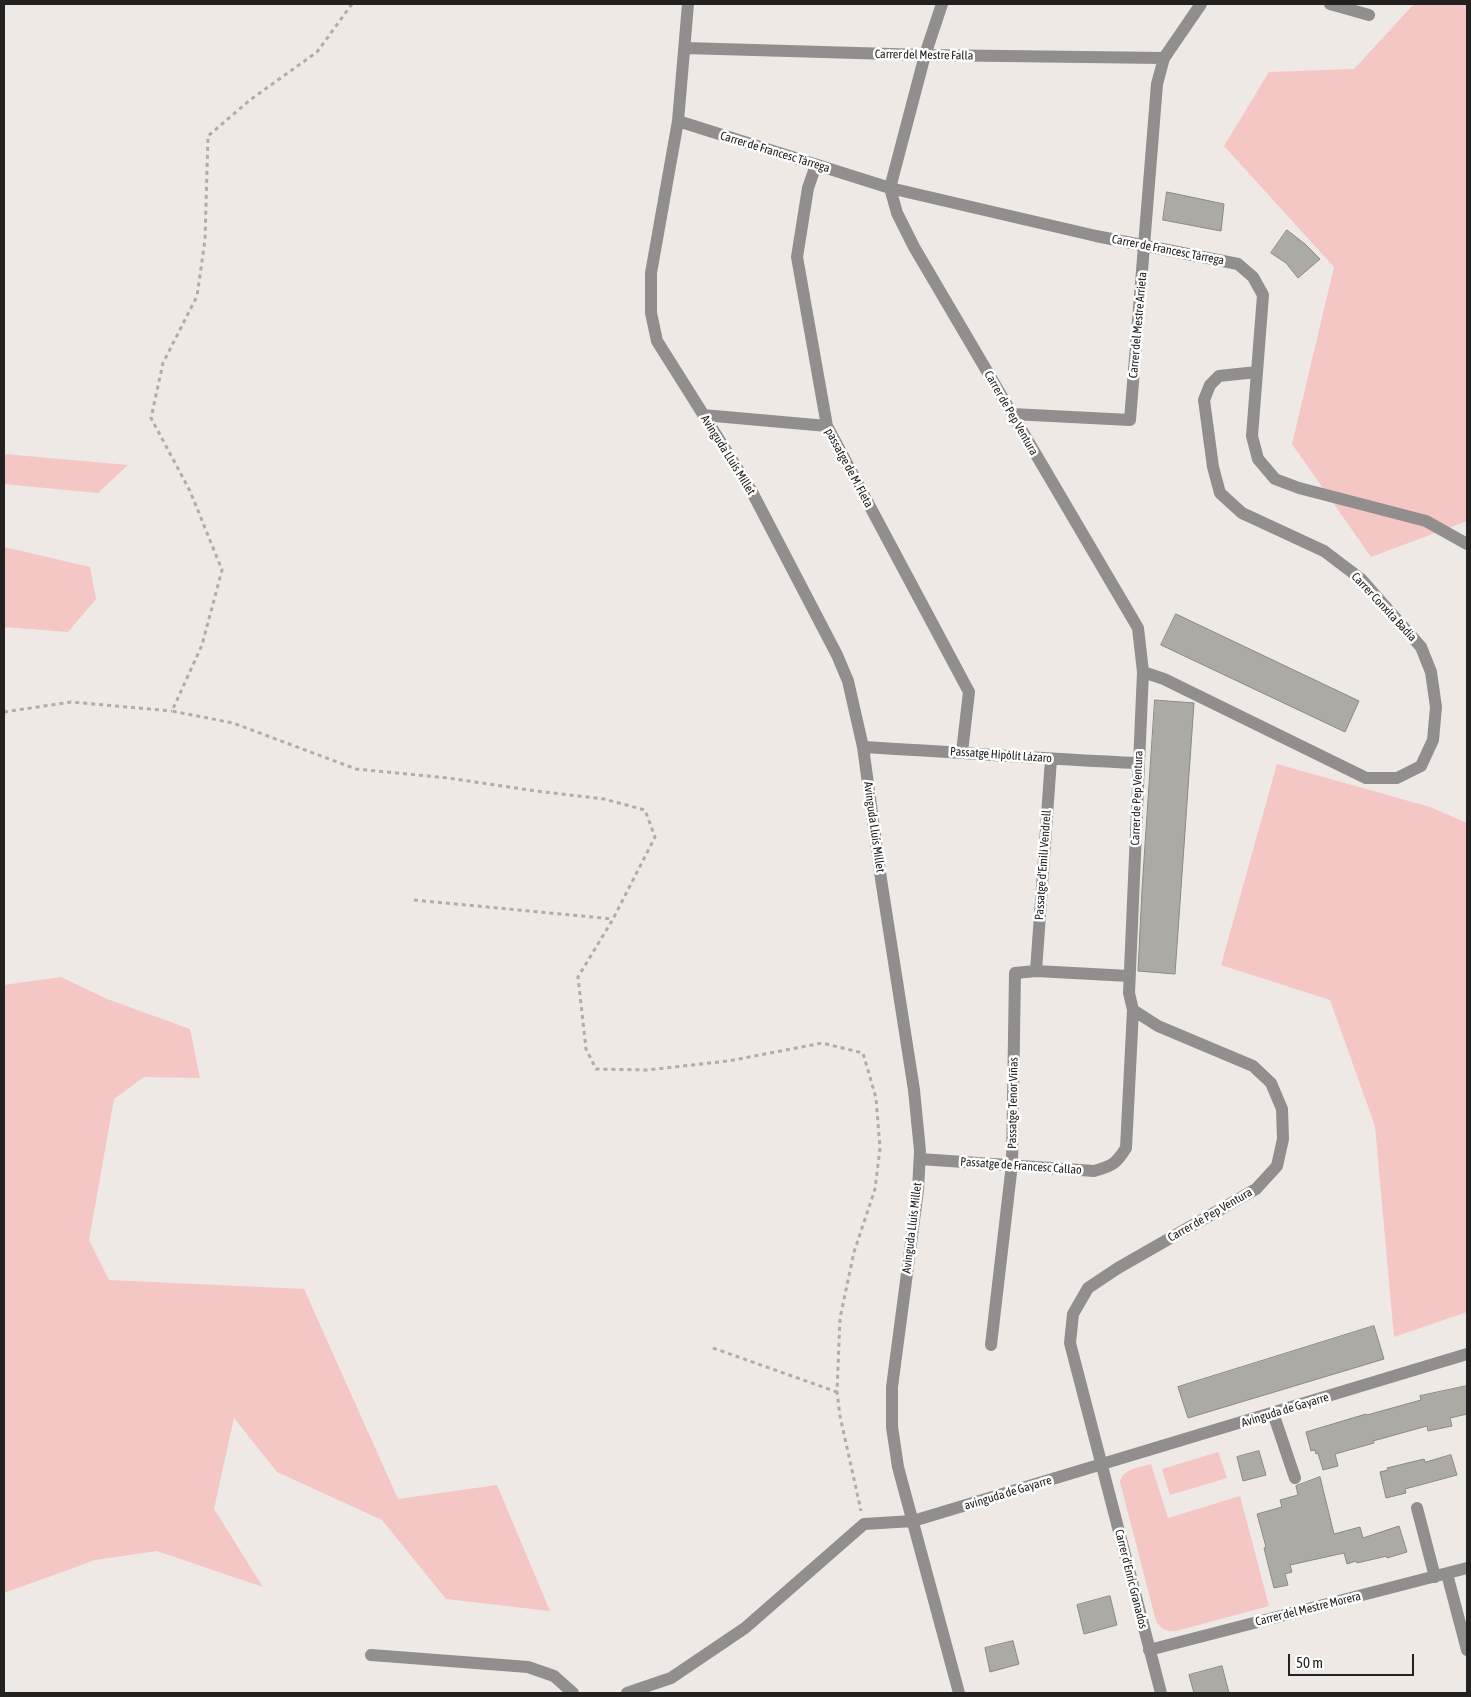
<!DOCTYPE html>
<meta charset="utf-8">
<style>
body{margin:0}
#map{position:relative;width:1471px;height:1697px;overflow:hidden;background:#eee9e4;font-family:"Asap Condensed",sans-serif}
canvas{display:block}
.frame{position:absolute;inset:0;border:5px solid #242220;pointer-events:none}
.scale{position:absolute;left:1288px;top:1654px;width:126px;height:22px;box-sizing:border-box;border:2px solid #242220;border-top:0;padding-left:6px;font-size:15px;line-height:18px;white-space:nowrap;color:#242220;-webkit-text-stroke:4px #fff;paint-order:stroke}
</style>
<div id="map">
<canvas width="1471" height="1697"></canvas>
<div class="frame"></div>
<div class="scale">50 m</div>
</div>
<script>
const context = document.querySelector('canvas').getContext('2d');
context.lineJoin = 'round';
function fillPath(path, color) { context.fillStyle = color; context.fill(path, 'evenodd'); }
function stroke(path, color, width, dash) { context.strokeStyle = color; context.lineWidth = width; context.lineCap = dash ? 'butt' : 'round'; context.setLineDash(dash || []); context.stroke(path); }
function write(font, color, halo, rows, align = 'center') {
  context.font = font + ' "Asap Condensed",sans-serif'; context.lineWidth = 5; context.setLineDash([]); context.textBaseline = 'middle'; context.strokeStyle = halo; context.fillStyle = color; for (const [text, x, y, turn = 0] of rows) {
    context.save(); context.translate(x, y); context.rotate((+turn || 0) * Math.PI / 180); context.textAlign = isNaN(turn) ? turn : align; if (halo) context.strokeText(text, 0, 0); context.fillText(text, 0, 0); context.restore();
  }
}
fillPath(new Path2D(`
 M1414 4H1467V521L1371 557 1292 444 1334 267 1224 146 1269 72 1354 69Z
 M4 454 128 465 98 493 4 484Z
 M4 547 90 567 96 599 68 632 4 627Z
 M1277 764 1430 807 1467 823V1312L1394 1337 1375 1126 1330 1000 1221 965Z
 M61 977 107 999 190 1029 200 1078 144 1077 114 1099 89 1240 109 1280 304 1289 398 1499 497 1485 550 1611 446 1599 382 1520 277 1472 234 1418 214 1509 263 1587 157 1551 95 1560 4 1593V985Z
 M1218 1452 1227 1478 1170 1495 1162 1469Z
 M1151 1464 1168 1518 1240 1496 1269 1606 1176 1631C1167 1632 1161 1629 1156 1621L1120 1482C1124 1468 1138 1468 1151 1464Z`), '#f4c6c4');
const building = new Path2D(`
 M1167 192 1224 204 1221 231 1163 220Z
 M1287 230 1305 244 1320 259 1298 278 1286 263 1271 253Z
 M1176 614 1359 701 1345 732 1161 645Z
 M1155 700 1194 703 1175 974 1138 971 1142 890Z
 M1374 1326 1384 1359 1188 1418 1178 1387Z
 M1467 1386V1414L1450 1418 1452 1426 1428 1431 1427 1426 1373 1441 1374 1443 1335 1454 1338 1466 1323 1470 1318 1453 1316 1454 1315 1450 1311 1451 1306 1432 1366 1414 1367 1415 1421 1400 1420 1396Z
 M1259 1451 1266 1475 1243 1481 1237 1457Z
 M1451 1455 1457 1475 1405 1489 1406 1493 1386 1498 1380 1472 1388 1470 1387 1468 1424 1459 1425 1462Z
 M1320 1477 1334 1534 1360 1527 1363 1538 1399 1526 1407 1552 1387 1558V1556L1357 1563 1356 1561 1347 1564 1344 1553 1290 1565 1292 1572 1285 1574 1288 1585 1274 1588 1264 1548 1266 1547 1257 1514 1282 1507 1280 1500 1298 1495 1296 1486Z
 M1110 1596 1117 1625 1084 1634 1077 1605Z
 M1013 1641 1019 1664 990 1672 985 1648Z
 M1222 1666 1229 1693H1194L1189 1675Z`);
fillPath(building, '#acaaa4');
stroke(building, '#8b8984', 1);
stroke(new Path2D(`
 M352 4 317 52 250 100 208 136 205 240 197 296 163 363 151 418 190 491 222 570 202 645 172 711 233 723 356 769 448 778 536 791 604 799 645 810 655 837 613 919 578 977 586 1049 596 1069 647 1070 728 1061 822 1043 863 1053 876 1098 880 1148 875 1189 854 1252 840 1318 837 1392 840 1416 861 1511
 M4 712 71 702 172 711
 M414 900 613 919
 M713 1348 837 1392`), '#b0aca7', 3, [4, 4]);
stroke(new Path2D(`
 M688 4 678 121 651 273V313L657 341 752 492 837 655 848 681 863 747 881 879 914 1090 920 1151 918 1190 892 1387V1427L898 1467 959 1693
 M942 4 925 55 890 188 897 213 914 247 1138 628 1143 672 1129 993 1133 1010 1158 1026 1253 1066 1271 1083 1282 1109 1283 1139 1277 1166 1256 1189 1118 1268 1088 1288 1073 1314 1070 1343 1161 1693
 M1330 4 1369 15
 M685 48 925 55 1164 58
 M678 121 890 188 1096 236 1238 264 1253 277 1263 295 1252 436 1258 459 1275 479 1299 488 1426 521 1467 544
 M816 165 808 188 797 257 827 426 969 692 962 752
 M1012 414 1130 420 1157 84 1164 58 1201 4
 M703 415 827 426
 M1143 672 1164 679 1366 778H1397L1421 766 1433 740 1436 707 1431 672 1421 647 1361 579 1324 551 1242 513 1220 493 1213 467 1204 400 1210 385 1219 376 1257 372
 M863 747C955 752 1046 759 1138 763
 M1036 971 1051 759
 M920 1159 1094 1171C1112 1166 1116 1164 1126 1148L1133 1010
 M991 1345 1012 1164 1015 973 1036 971 1129 976
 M1273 1413 1295 1478
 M1417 1508 1435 1577
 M1447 1574 1467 1650
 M1149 1650 1467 1568
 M371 1655 528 1667 554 1676 573 1693
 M627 1693 671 1678 745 1628 864 1524 913 1521 1467 1354`), '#918e8d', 12);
write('12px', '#242220', '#fff', [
 ["Carrer del Mestre Falla",924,55,1],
 ["Carrer de Francesc Tàrrega",775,152,17],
 ["Carrer de Francesc Tàrrega",1168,250,11],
 ["Carrer del Mestre Arrieta",1138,325,-85],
 ["Carrer de Pep Ventura",1011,413,60],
 ["Avinguda Lluís Millet",728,455,58],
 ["passatge de M. Fleta",849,468,62],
 ["Carrer Conxita Badia",1384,607,47],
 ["Passatge Hipólit Lázaro",1001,755,4],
 ["Carrer de Pep Ventura",1137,798,-88],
 ["Avinguda Lluís Millet",874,827,82],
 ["Passatge d'Emili Vendrell",1043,865,-86],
 ["Passatge Tenor Viñas",1013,1103,-89],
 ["Passatge de Francesc Callao",1021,1166,4],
 ["Carrer de Pep Ventura",1210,1215,-30],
 ["Avinguda Lluís Millet",912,1228,-83],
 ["Avinguda de Gayarre",1285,1410,-17],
 ["avinguda de Gayarre",1008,1493,-17],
 ["Carrer d'Enric Granados",1131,1579,76],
 ["Carrer del Mestre Morera",1308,1609,-14]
]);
</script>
